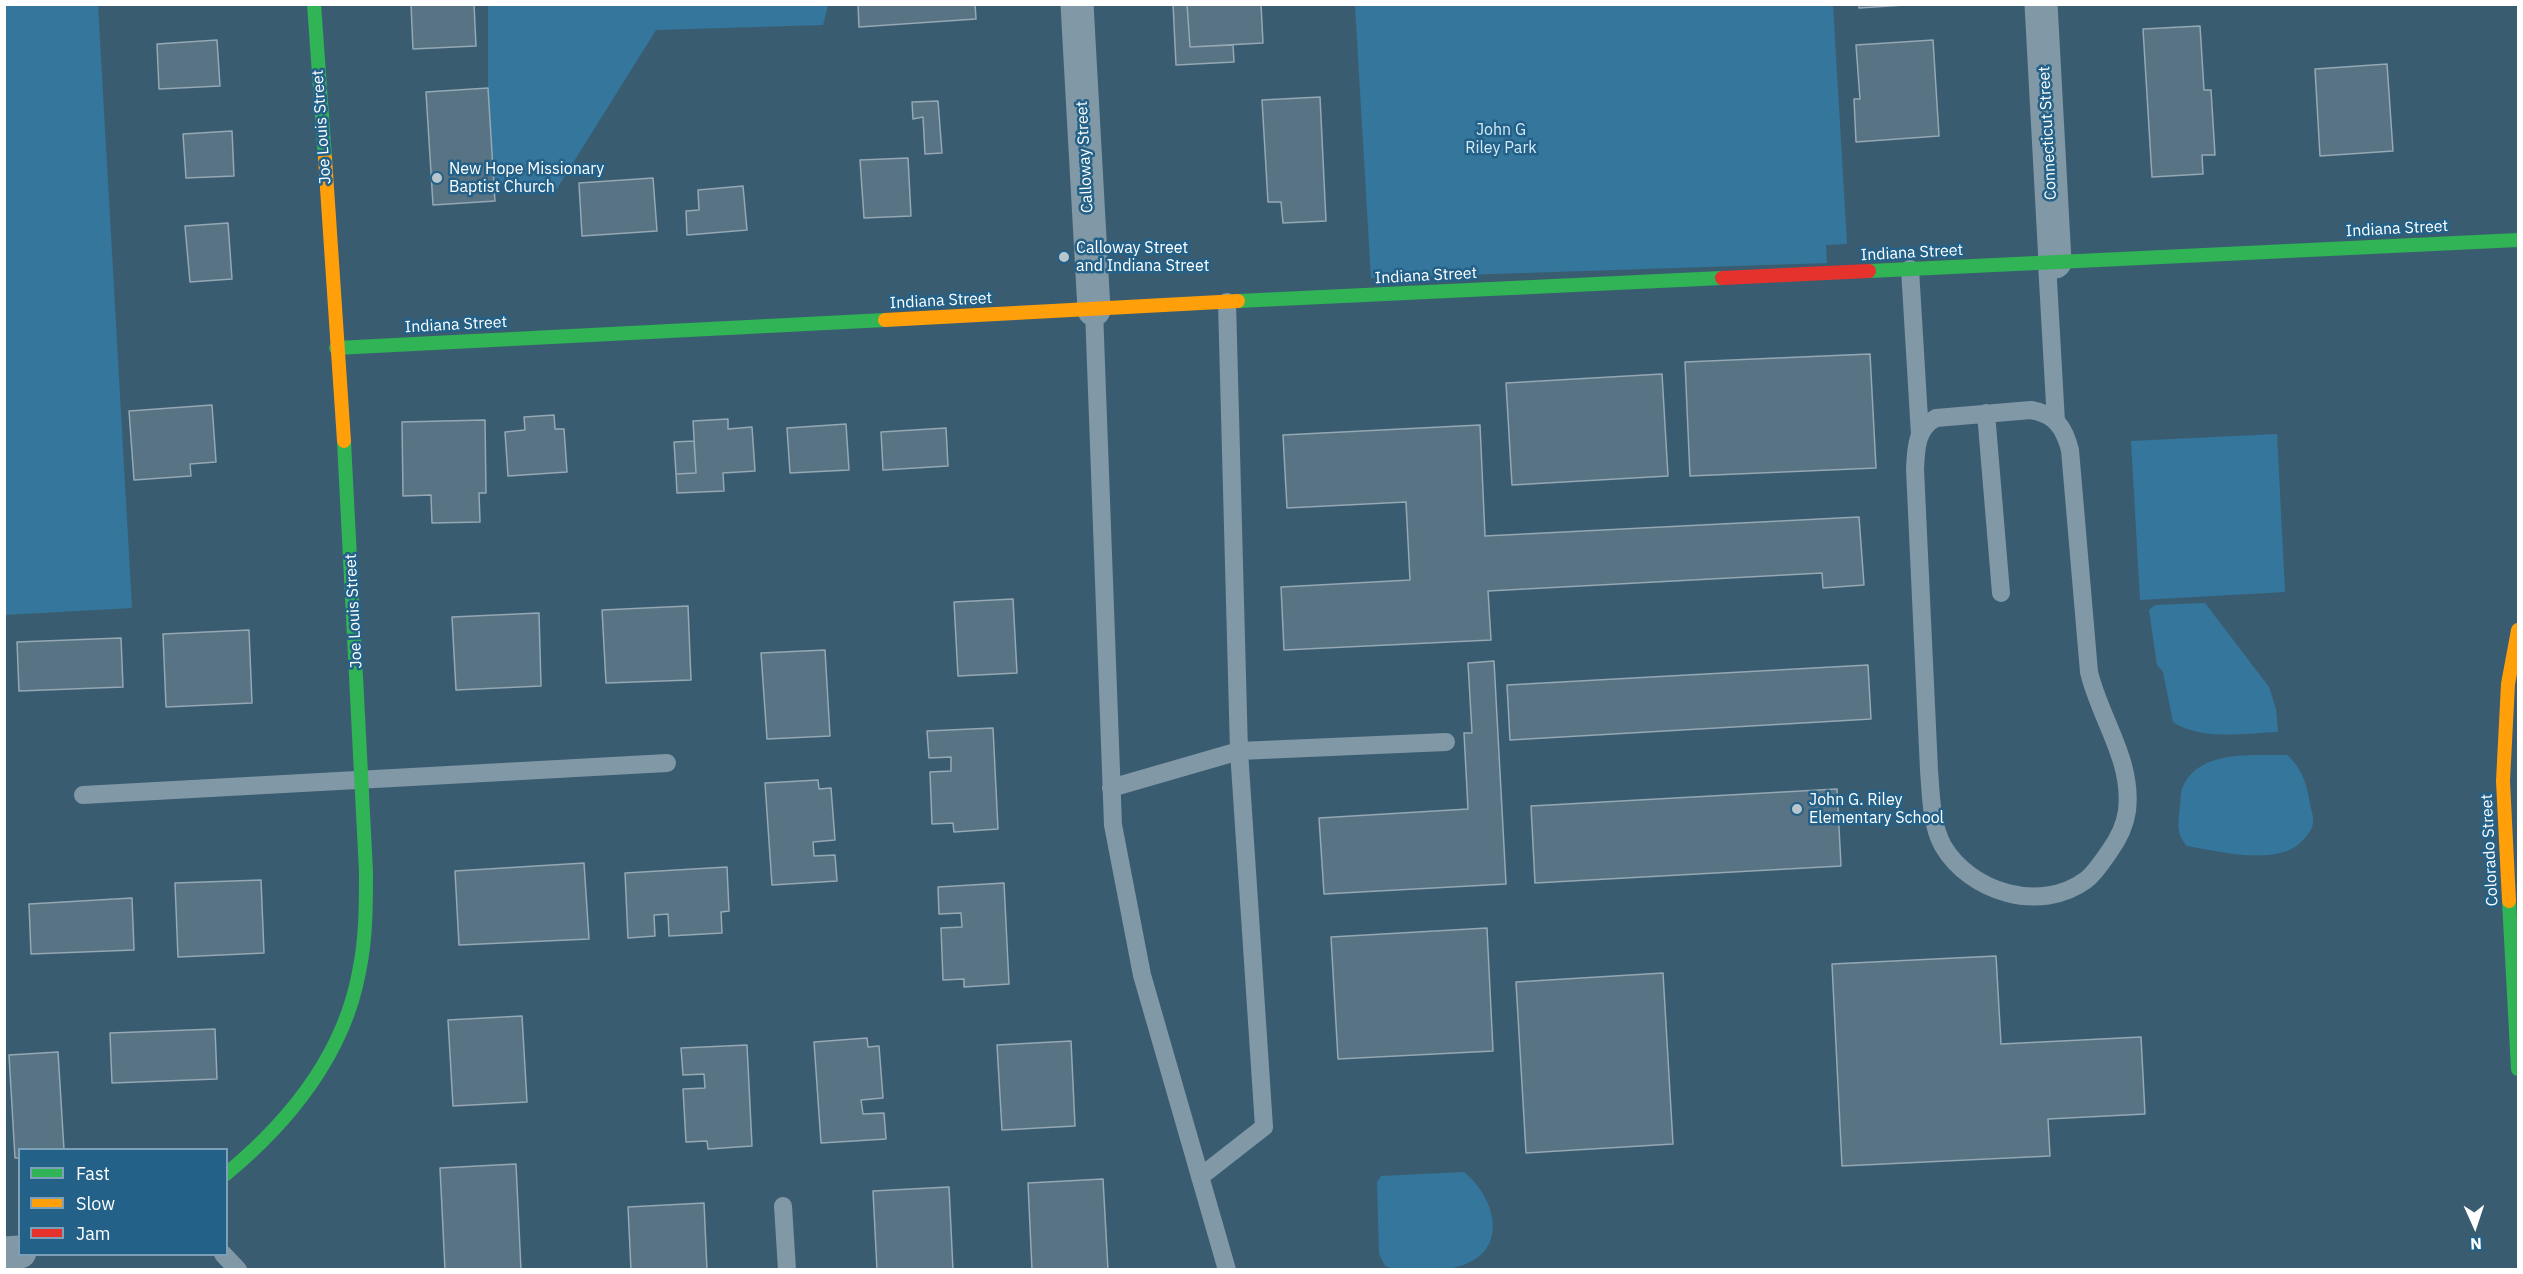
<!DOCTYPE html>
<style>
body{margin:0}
#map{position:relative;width:2523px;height:1274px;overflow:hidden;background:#3a5c71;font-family:"IBM Plex Sans",sans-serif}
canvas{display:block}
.frame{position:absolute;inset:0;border:6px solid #fff;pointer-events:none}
.legend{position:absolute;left:18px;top:1148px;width:210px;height:108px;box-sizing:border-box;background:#236188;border:2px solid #7ba0b8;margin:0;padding:8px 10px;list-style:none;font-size:18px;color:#fff}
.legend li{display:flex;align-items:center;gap:12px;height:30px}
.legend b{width:30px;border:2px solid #7ba0b8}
.north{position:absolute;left:2445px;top:1196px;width:60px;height:60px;-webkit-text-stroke:4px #236188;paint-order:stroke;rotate:177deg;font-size:16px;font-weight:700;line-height:24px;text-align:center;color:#fff}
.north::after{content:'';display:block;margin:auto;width:21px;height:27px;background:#fff;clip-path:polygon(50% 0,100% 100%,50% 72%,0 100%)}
</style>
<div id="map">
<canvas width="2523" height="1274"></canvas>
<div class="frame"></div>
<ul class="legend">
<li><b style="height:8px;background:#30b455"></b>Fast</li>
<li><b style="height:8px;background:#ff9f0a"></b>Slow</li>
<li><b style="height:8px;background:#e5322d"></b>Jam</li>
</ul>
<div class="north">N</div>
</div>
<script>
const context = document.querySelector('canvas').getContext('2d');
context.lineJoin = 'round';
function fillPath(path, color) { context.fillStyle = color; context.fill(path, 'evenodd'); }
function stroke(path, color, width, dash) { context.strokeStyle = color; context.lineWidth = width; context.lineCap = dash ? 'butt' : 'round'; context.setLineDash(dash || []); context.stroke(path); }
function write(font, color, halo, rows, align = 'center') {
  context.font = font + ' "IBM Plex Sans",sans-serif'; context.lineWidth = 5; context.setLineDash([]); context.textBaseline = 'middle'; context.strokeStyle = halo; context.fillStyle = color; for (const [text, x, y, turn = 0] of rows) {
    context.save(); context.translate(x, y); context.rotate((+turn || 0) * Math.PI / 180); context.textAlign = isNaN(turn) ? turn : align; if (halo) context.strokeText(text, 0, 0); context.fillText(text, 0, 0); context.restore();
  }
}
fillPath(new Path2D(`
 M5 4 98 5 132 608 5 615Z
 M488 5H828L823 25 656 30 556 190 488 183Z
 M1355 5H1833L1847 244 1826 245 1827 263 1371 278Z
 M2277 434 2285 592 2140 600 2131 441Z
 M2205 603 2269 687 2276 709 2278 732C2245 733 2202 741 2173 722L2163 672 2157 665 2149 610 2155 605Z
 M2287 755C2302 768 2307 785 2310 804 2311 810 2314 817 2313 823 2312 829 2308 835 2304 839 2280 868 2219 851 2187 846 2176 834 2178 823 2180 807 2181 800 2180 790 2184 784 2203 749 2254 756 2287 755Z
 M1464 1172C1496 1198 1510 1251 1460 1266 1438 1273 1413 1268 1391 1268L1385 1266 1379 1254 1377 1182 1381 1176Z`), '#35779c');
const building = new Path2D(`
 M411 4H474L476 46 413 49Z
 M858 4H975L976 19 859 27Z
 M1173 4H1187L1190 47 1233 45 1234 62 1176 65Z
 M1187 4H1261L1263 43 1190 47Z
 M1859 4H1920L1859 8Z
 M2200 26 2204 90H2211L2215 155H2202L2203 174 2152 177 2143 29Z
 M217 40 220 86 159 89 157 44Z
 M1933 40 1939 136 1856 142 1854 99H1860L1856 45Z
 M2387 64 2393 151 2320 156 2315 69Z
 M488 88 495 201 433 205 426 92Z
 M1320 97 1326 221 1283 223 1281 202H1268L1262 100Z
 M938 101 942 153 925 154 923 117 913 119 912 102Z
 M232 131 234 176 186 178 183 134Z
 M908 158 911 216 864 218 860 160Z
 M653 178 657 231 582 236 579 183Z
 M743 186 747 230 687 235 686 211 699 210 698 190Z
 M228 223 232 279 190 282 185 226Z
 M1870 354 1876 468 1690 476 1685 362Z
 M1662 374 1668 476 1512 485 1506 383Z
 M212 405 216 462 190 464 191 476 134 480 129 411Z
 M554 415 555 429H564L567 472 508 476 505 432 525 430 524 417Z
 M728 419V429L752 427 755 471 723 473 724 491 677 493 676 474 696 473 693 421Z
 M485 420 486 493H479L480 522 432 523 431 495 403 496 402 422Z
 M846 424 849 470 790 473 787 428Z
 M1480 425 1485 536 1859 517 1864 585 1823 588 1822 573 1488 591 1491 640 1284 650 1281 587 1410 580 1406 502 1287 508 1283 435Z
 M946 428 948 466 883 470 881 432Z
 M694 441 696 473 676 474 674 442Z
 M1013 599 1017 673 958 676 954 602Z
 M688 606 691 680 606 683 602 610Z
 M539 613 541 686 456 690 452 617Z
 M249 630 252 703 166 707 163 634Z
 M121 638 123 687 19 691 17 642Z
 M825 650 830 736 767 739 761 653Z
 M1494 661 1506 884 1324 894 1319 818 1468 809 1464 733H1472L1468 663Z
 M1868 665 1871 719 1510 740 1507 685Z
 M993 728 998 829 954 832 953 823 932 824 930 772 951 771V757L929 758 927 731Z
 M818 780 819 789 831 788 835 840 813 842 814 856 835 855 837 881 772 885 765 783Z
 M1837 789 1841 866 1535 883 1531 806Z
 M584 863 589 939 459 945 455 871Z
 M727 867 729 911 721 912 722 933 669 936 668 914 654 915 655 936 628 938 625 873Z
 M261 880 264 953 178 957 175 883Z
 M1004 883 1009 984 964 987V979L943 980 941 928 962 927 961 913 939 914 938 887Z
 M132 898 134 950 31 954 29 904Z
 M1487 928 1493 1051 1338 1059 1331 937Z
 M1996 956 2001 1044 2141 1037 2145 1114 2048 1119 2050 1156 1842 1166 1832 964Z
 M1663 973 1673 1144 1526 1153 1516 982Z
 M522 1016 527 1102 453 1106 448 1020Z
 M215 1029 217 1079 112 1083 110 1033Z
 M867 1038 868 1047 879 1046 883 1098 861 1100 863 1114 884 1113 886 1139 821 1143 814 1042Z
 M1071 1041 1075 1126 1002 1130 997 1045Z
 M747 1045 752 1146 708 1149 707 1141 686 1142 683 1089 705 1088 704 1074 683 1075 681 1048Z
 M58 1052 64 1150H20V1158H15L9 1055Z
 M516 1164 521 1270H445L440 1168Z
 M1103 1179 1108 1270H1032L1028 1183Z
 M949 1187 953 1270H877L873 1191Z
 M704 1203 707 1270H631L628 1207Z`);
fillPath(building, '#587383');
stroke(building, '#95a8b4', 1.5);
stroke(new Path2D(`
 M2047 263 2056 422
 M1910 269 1920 435
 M1094 310 1113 825 1142 975 1227 1270
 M2031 410C2055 414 2064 427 2070 450L2089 672C2100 719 2133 760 2127 811 2125 825 2117 841 2109 852 2102 862 2095 873 2086 880 2040 914 1970 892 1943 846 1931 824 1931 795 1929 770L1915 469C1916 449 1916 428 1936 418Z
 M1986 413 2001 593
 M1111 788 1239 751 1446 742
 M83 795 667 763
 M1200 1177 1264 1127 1239 751 1227 302
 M783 1206 787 1270
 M223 1254 238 1270`), '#8198a7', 18);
stroke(new Path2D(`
 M1077 4 1094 310
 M2041 4 2055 262
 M4 1253 20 1252`), '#8198a7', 33);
stroke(new Path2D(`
 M314 4 325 158
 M1869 271 2518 240
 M1238 301 1722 278
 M336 348 885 320
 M2509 901 2518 1069
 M226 1174C289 1122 344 1054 359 972 366 939 366 906 366 872L344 441`), '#30b455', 14);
stroke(new Path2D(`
 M325 158 344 441
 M885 320 1238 301
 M2509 901 2503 781 2508 684 2518 630`), '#ff9f0a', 14);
stroke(new Path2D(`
 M1722 278 1869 271`), '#e5322d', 14);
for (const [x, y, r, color] of [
 [437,178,6,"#bac6cd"],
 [1064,257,6,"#bac6cd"],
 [1797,809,6,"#bac6cd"]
]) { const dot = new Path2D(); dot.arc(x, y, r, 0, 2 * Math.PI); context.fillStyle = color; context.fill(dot); stroke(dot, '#236188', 2); }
write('16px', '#fff', '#236188', [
 ["Joe Louis Street",322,127,-94],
 ["Connecticut Street",2048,133,-93],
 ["Calloway Street",1085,157,-93],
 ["Indiana Street",2397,229,-3],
 ["Indiana Street",1912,253,-3],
 ["Indiana Street",1426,276,-3],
 ["Indiana Street",941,301,-3],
 ["Indiana Street",456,325,-3],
 ["Joe Louis Street",354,611,-93],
 ["Colorado Street",2490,850,-93]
]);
write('16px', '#d3eaf7', '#236188', [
 ["John G",1501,130],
 ["Riley Park",1501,148]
]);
write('16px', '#fff', '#236188', [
 ["New Hope Missionary",449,169],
 ["Baptist Church",449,187],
 ["Calloway Street",1076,248],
 ["and Indiana Street",1076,266],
 ["John G. Riley",1809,800],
 ["Elementary School",1809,818]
], 'left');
</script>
